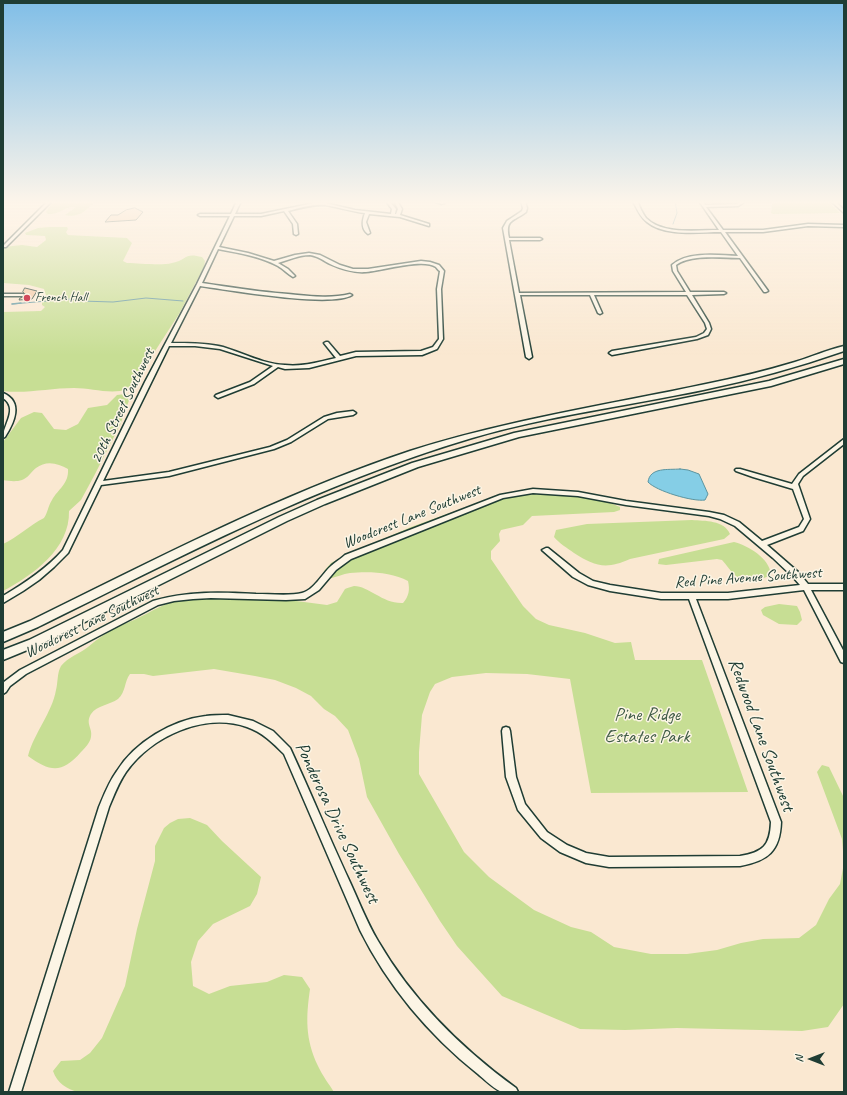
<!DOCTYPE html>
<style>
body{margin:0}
#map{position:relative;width:847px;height:1095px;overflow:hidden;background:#fae8d1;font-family:Caveat,sans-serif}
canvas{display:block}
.frame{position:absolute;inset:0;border:4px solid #1f3d34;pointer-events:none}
.north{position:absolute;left:791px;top:1039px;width:40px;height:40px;-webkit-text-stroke:3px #fcf5e5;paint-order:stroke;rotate:270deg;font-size:11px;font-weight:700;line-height:16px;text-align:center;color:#1f3d34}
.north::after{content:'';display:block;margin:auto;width:14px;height:18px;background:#1f3d34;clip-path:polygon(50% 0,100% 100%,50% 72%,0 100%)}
</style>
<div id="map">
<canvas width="847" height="1095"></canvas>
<div class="frame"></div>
<div class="north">N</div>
</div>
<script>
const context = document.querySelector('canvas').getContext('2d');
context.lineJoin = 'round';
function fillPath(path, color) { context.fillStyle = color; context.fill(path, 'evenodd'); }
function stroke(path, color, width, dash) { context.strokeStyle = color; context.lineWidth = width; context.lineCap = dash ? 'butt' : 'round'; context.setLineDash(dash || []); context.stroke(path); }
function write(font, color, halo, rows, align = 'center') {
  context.font = font + ' Caveat,sans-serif'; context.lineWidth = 3; context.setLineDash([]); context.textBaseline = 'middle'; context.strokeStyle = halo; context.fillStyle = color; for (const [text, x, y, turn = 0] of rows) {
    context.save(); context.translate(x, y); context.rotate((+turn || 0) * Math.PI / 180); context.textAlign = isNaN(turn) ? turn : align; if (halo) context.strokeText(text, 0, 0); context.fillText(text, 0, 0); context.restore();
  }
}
fillPath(new Path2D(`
 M53 201H95C87 211 78 218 65 215L76 207C65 206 59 215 48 214L46 212Z
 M772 201H828L840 213 773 214 771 213Z
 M49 227H67L68 229 66 232 68 235 127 238 132 243 123 261 127 263C140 263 160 266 172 263 187 260 184 252 202 257L205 261 204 267 179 314 135 382C131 388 127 390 120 391 105 393 89 388 74 388 50 388 26 394 3 391V312L41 311 45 307 42 305V300L46 295 44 289 29 285 3 283V247L22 245 37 247 46 240 45 236 26 235 25 233 38 228Z
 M125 394 131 395 120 425 94 476 81 500 69 511C70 549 33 575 3 591V544C18 537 30 525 44 518 48 512 48 506 52 500 58 489 69 484 68 469 58 463 46 460 36 468 31 472 28 478 22 480 16 482 9 481 3 480V442L21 418 34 412 42 413 54 429 66 430 78 424 88 408 107 405 117 395Z
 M531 494C558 494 595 495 620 507V510L614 512 532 516 523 525 501 530 499 534 500 541 491 551V559L523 606 536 619 549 625 585 633 615 643 631 642 635 660H702L748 792 591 793 570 679 527 674 486 673 452 677 435 684 430 692 422 715 419 752V774L464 852 489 877 534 910 571 927 591 932 614 947 651 954H687L717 950 741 943 763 939 799 938 816 925 829 899 840 884 844 863 842 839 817 772 822 765 829 767 844 798V1004L828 1027 802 1031 677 1028 625 1030 580 1029 502 996 457 946 440 921 399 854 367 797 359 759 348 730 335 716 324 709 311 696 296 688 275 680 255 676 214 669 153 676 144 674H130C124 682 126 692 118 699 110 705 97 705 91 714 85 724 93 728 91 737 90 743 85 748 81 752 62 774 50 772 28 756 34 733 52 713 56 690 58 682 57 673 61 666 68 657 79 654 88 647 97 639 107 632 118 627 125 623 133 621 140 617 151 612 161 605 173 602 221 592 279 598 327 605L337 602 345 589C347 588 351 587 354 586 369 586 383 604 403 603 409 596 410 590 408 581 392 572 368 571 350 573 343 574 336 577 329 579L323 576 324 571 331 563 346 555 411 527 480 502Z
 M692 520C705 521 724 520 730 534L724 539 630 559C606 570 594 566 574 553 567 548 559 543 554 537L556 530 587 524Z
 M734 542C749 546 769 558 771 574 763 581 743 584 735 575 730 571 727 565 722 560L717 559 666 565 658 564 659 559Z
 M779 604 797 606 800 612 802 620 797 625 779 624 763 615 761 610 765 607Z
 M190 818 207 825 222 841 261 877 257 894 250 906 213 924 198 941 191 962 193 986 209 994 230 986 267 982 284 975 302 977 310 989C306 1017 305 1039 318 1066 322 1075 329 1084 334 1092H78C67 1089 57 1083 53 1071L61 1061 80 1060 90 1053 102 1038 125 986 137 929 155 861V846L164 828 170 823 178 819Z`), '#c7de94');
const water = new Path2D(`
 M680 469 688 470 699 474 708 494 705 500C693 502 656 491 648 482 650 467 668 470 680 469Z`);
fillPath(water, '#85cee6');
stroke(water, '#5c949f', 1);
stroke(new Path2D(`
 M673 224 677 213 675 201
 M12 304 71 299 81 301 113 302 146 298 183 301`), '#5c949f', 1);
stroke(new Path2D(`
 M12 304 21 303`), '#5c949f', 1.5);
const building = new Path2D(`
 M135 208 143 212 136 220 105 222 111 215H118L126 210Z
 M25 288 37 291 32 299 19 300 20 298 26 296 23 292Z`);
fillPath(building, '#f4c8a3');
stroke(building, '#1f3d34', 1);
const minor = new Path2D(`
 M48 201H52L6 247H4V245Z
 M237 201H241L235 214H261L314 203H325L355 210 391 214 392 209 386 201H389L396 209 395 214H396L398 209 394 201H397L402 209 400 215 429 224V226L400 217 369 214 366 222 370 233 368 234C361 229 362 221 365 213 352 212 339 207 325 205 313 204 300 208 288 211L297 224 298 234 296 235 294 234 293 224 284 211 261 216H234L219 247 248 253 274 261 295 255 309 253 320 255 340 265 353 269H368L421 261 430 262 439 265 444 271 441 289 443 339 437 349 422 355 356 356 309 368 285 369 278 367 254 384 218 398 215 396 216 395 250 382 273 366 220 349 195 346H169L103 481 169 472 270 447 287 440 324 417 337 413 353 411 356 413 353 415 328 419 291 442 274 449 169 476 101 485 68 553 54 567 39 580 23 591 3 603V596C25 583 46 569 63 550L145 382 197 284 230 216H200L198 215 200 214H231ZM218 249C238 253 260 256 278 266 283 269 288 274 293 277L295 276 288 269 278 263C288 260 299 255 310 255 318 256 324 261 330 264 341 269 353 273 366 272 382 271 422 258 436 267 436 267 439 271 440 271L437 289 439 339 433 347 421 351 356 352 340 356 328 342H326L324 343 336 358C319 362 302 367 285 365 263 364 243 353 223 347 207 343 188 343 171 343L200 286C229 290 331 308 352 295L350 294C330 299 309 296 288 294 259 292 230 287 202 283Z
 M433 201H440L444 203 442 204Z
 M521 201H525L527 208 526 212C513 222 505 219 509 238H540L542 239 540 240H509L519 293 686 292 673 271 672 265C687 251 719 255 738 256L721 232C699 232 665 237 647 222 640 217 637 209 633 201H637C640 207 642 213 646 218 662 235 698 230 719 230L699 201H702L705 205 737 204 742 201H746L738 206 706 207 723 230H763L808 224 844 225V227L808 226 763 232H725L768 291 766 292H764L740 258C721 258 691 254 676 265L677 271 690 292H724L726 293 724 294 692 295 709 323 711 329 708 335 697 339 612 355 609 353 612 351 696 337 704 333 707 329 705 323 687 295H594L602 313 600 314 598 313 590 295H520L532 357 529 359 526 357 503 228 507 221 522 211 523 208Z
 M831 201H835L844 210V213Z
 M3 294H23L25 295 23 296H3Z
 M3 393C24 402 14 423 5 437L3 438C3 424 19 409 3 398Z
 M844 439V444L803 476 798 484 810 519 803 531 767 545 798 572 808 584H844V590H811L844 652V663L841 662 804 590 728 599H696L781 822C780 851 768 861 740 866L609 867 586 863 560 852 541 838 518 810 506 777 502 731 503 728 506 727 509 728 510 731 516 777 525 804 547 832 567 845 586 853 609 857 740 856C763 852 770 846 771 822L689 599H661L610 591 588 585 573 577 542 550 546 548H548L579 573 593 581 610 585 661 593H728L800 585 792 576 773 558 735 526 720 519 709 516 626 505 578 496 533 493 503 498 351 559 336 570 319 590 305 599 286 600 211 598 193 599 174 601 158 605 26 674 10 686 6 692 3 694V683L4 682 20 670 153 601C187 591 221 592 256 594 269 594 291 596 302 593 314 590 322 574 331 566 335 562 341 559 345 555L500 495 533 489 578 492 626 501 709 512 724 515 739 522 762 541 799 527 804 519 793 489 753 477 736 471 735 470 736 469H740L792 484 799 474Z
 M228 715 253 721 273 731 290 748C310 791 328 835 348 878 358 899 366 921 378 941 413 1001 461 1048 516 1088L518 1092C513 1092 508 1093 503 1092 496 1091 484 1079 478 1074 429 1035 388 986 360 930L284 754C273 743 262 732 247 727 204 712 152 736 126 772 119 782 114 795 109 807L21 1092H9L99 807C104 795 109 782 117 771 135 742 172 720 206 716 213 715 221 715 228 715Z`);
const highway = new Path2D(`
 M844 346V351C798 367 751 380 703 390 626 406 547 416 472 438 320 483 180 557 38 627L3 642V632L30 621C154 560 278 495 410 451 507 420 607 405 706 384 736 378 765 371 795 362 811 357 827 350 844 346Z
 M844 359V364L771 386 519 437 418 467 325 504 287 521 37 646 3 660V650L29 640 279 517 317 500 412 463 514 433 769 381Z`);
stroke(minor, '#1f3d34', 3);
stroke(highway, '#1f3d34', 3);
fillPath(minor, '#fcf5e5');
fillPath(highway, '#fcf5e5');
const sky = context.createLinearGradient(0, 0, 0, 355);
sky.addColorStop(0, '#80bee7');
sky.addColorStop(0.57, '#fdf5ea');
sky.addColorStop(1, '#fdf5ea00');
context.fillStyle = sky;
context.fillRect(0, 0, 847, 355);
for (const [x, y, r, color] of [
 [27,298,4,"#d1495b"]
]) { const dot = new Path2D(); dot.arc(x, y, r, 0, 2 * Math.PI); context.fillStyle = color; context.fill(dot); stroke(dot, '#fcf5e5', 1.5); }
write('13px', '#1f3d34', '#fcf5e5', [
 ["French Hall",35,298]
], 'left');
write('16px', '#1f3d34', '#fcf5e5', [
 ["20th Street Southwest",123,406,-64],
 ["Woodcrest Lane Southwest",412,517,-22],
 ["Red Pine Avenue Southwest",748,578,-4],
 ["Woodcrest Lane Southwest",92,622,-26]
]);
write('19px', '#415d47', '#fcf5e5', [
 ["Pine Ridge",647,715],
 ["Estates Park",647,737]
]);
write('19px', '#1f3d34', '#fcf5e5', [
 ["Redwood Lane Southwest",761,735,70],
 ["Ponderosa Drive Southwest",337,823,65]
]);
</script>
